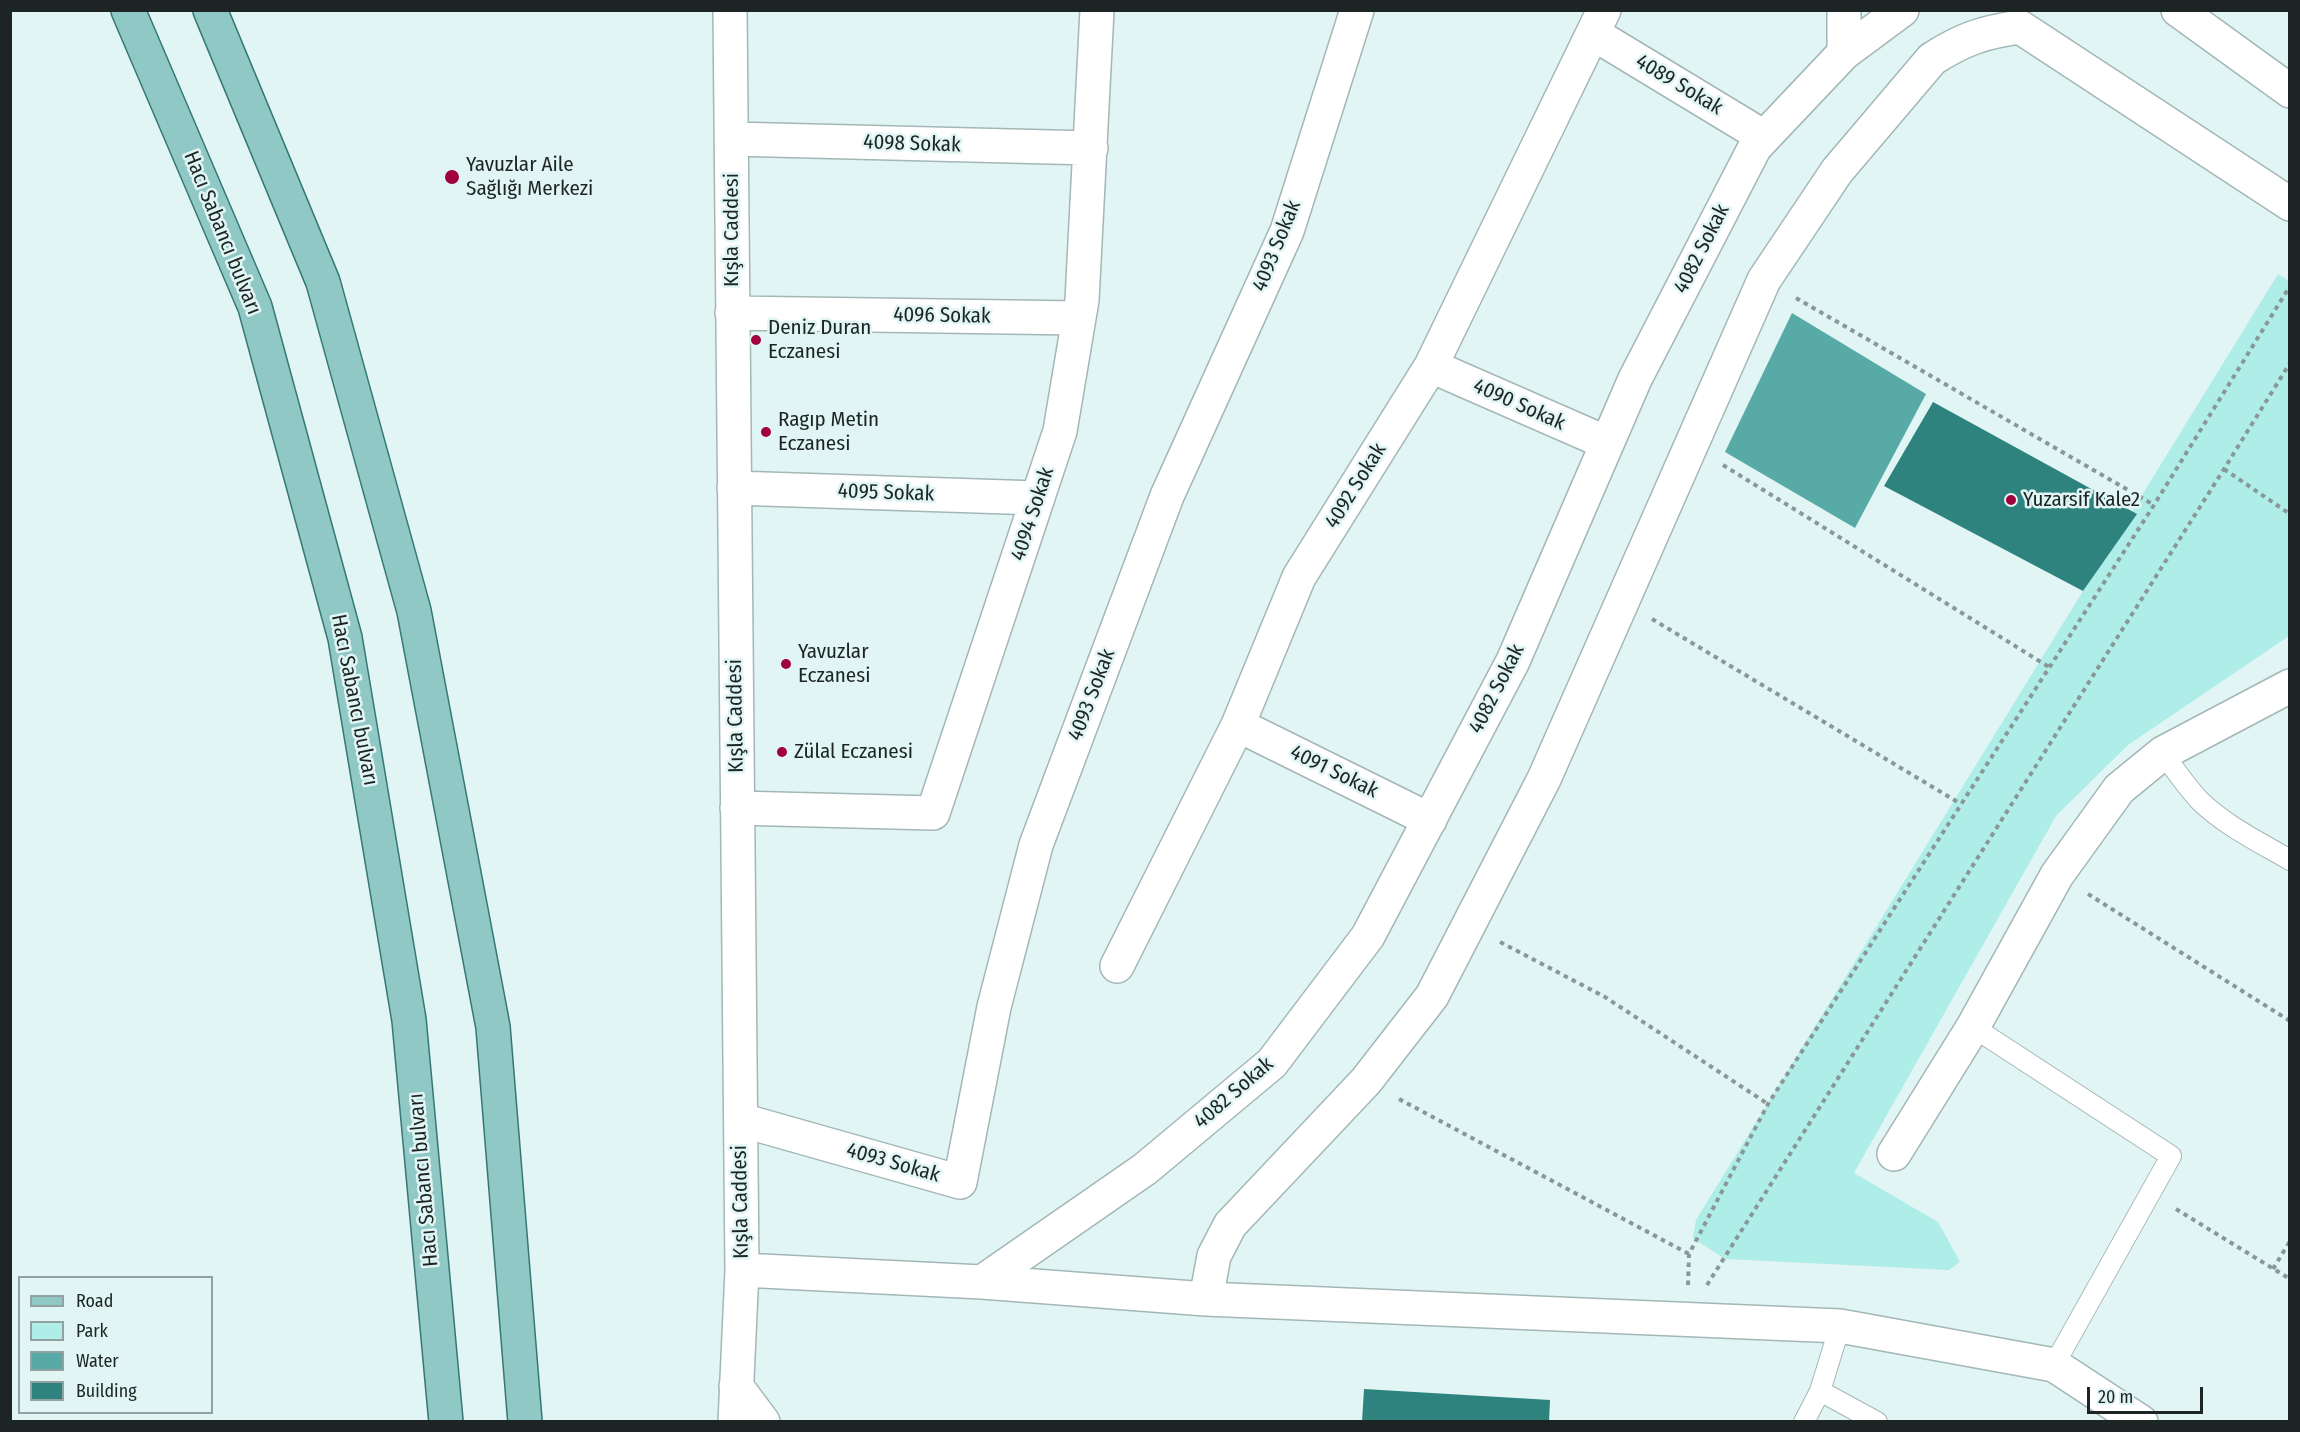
<!DOCTYPE html>
<meta charset="utf-8">
<style>
body{margin:0}
#map{position:relative;width:2300px;height:1432px;overflow:hidden;background:#e0f5f4;font-family:"Fira Sans Condensed",sans-serif}
canvas{display:block}
.frame{position:absolute;inset:0;border:12px solid #1d2524;pointer-events:none}
.legend{position:absolute;left:18px;top:1276px;width:195px;height:138px;box-sizing:border-box;background:#e0f5f4;border:2px solid #92a2a1;margin:0;padding:8px 10px;list-style:none;font-size:18px;color:#1d2524}
.legend li{display:flex;align-items:center;gap:12px;height:30px}
.legend b{width:30px;border:2px solid #92a2a1}
.scale{position:absolute;left:2087px;top:1387px;width:116px;height:27px;box-sizing:border-box;border:3px solid #1d2524;border-top:0;padding-left:8px;font-size:18px;line-height:21px;white-space:nowrap;color:#1d2524;-webkit-text-stroke:4px #e0f5f4;paint-order:stroke}
</style>
<div id="map">
<canvas width="2300" height="1432"></canvas>
<div class="frame"></div>
<ul class="legend">
<li><b style="height:8px;background:#8fc8c5"></b>Road</li>
<li><b style="height:16px;background:#afede9"></b>Park</li>
<li><b style="height:16px;background:#58aaa6"></b>Water</li>
<li><b style="height:16px;background:#2e837f"></b>Building</li>
</ul>
<div class="scale">20 m</div>
</div>
<script>
const context = document.querySelector('canvas').getContext('2d');
context.lineJoin = 'round';
function fillPath(path, color) { context.fillStyle = color; context.fill(path, 'evenodd'); }
function stroke(path, color, width, dash) { context.strokeStyle = color; context.lineWidth = width; context.lineCap = dash ? 'butt' : 'round'; context.setLineDash(dash || []); context.stroke(path); }
function write(font, color, halo, rows, align = 'center') {
  context.font = font + ' "Fira Sans Condensed",sans-serif'; context.lineWidth = 5; context.setLineDash([]); context.textBaseline = 'middle'; context.strokeStyle = halo; context.fillStyle = color; for (const [text, x, y, turn = 0] of rows) {
    context.save(); context.translate(x, y); context.rotate((+turn || 0) * Math.PI / 180); context.textAlign = isNaN(turn) ? turn : align; if (halo) context.strokeText(text, 0, 0); context.fillText(text, 0, 0); context.restore();
  }
}
fillPath(new Path2D(`
 M2278 274 2289 281V636L2128 745 2056 816 1854 1173 1938 1222 1960 1262 1949 1270 1725 1259 1693 1238 1696 1220Z`), '#afede9');
fillPath(new Path2D(`
 M1792 313 1926 394 1855 528 1725 452Z`), '#58aaa6');
fillPath(new Path2D(`
 M1933 402 2137 514 2083 591 1884 486Z
 M1364 1389 1550 1400 1549 1422H1362Z`), '#2e837f');
const lane = new Path2D(`
 M2163 753C2175 770 2186 786 2200 801 2226 826 2259 842 2290 860
 M1973 1027 2171 1156 2054 1365
 M1820 1391 1877 1422
 M1804 1422 1820 1391 1840 1326`);
const street = new Path2D(`
 M730 10 742 1270 735 1422
 M1844 10V53
 M2178 10 2290 91
 M1594 34 1764 137
 M732 139 1091 148
 M732 313 1079 318
 M1431 366 1607 443
 M734 488 1038 498
 M1238 725 1430 820
 M737 808 933 813 1060 431 1082 300 1097 10
 M1117 966 1238 725 1299 577 1431 366 1604 10
 M741 1120 960 1182 994 1007 1036 845 1167 496 1287 231 1357 10
 M1894 1154 1973 1027 2057 875 2119 789 2163 753 2290 686
 M742 1270 982 1282 1206 1299 1840 1326 2054 1365 2141 1422
 M982 1282 1145 1169 1272 1063 1368 936 1513 661 1635 379 1755 147 1844 53 1902 10
 M1206 1299 1214 1256 1230 1225 1366 1081 1432 996 1544 779 1764 280 1837 171 1932 59C1963 39 1984 32 2020 27L2290 204
 M736 1386 763 1422`);
const primary = new Path2D(`
 M128 10 255 307 345 638 409 1020 446 1422
 M210 10 323 282 414 611 493 1027 525 1422`);
stroke(lane, '#a3b7b6', 22);
stroke(street, '#a3b7b6', 36);
stroke(primary, '#377874', 36);
stroke(new Path2D(`
 M1796 298 2154 505
 M1723 465 2049 667
 M2224 469 2290 514
 M1652 619 1961 804
 M2088 894 2290 1021
 M1500 942 1605 997 1768 1104
 M1399 1099 1689 1254
 M2176 1209 2290 1279
 M2273 1269 2290 1241
 M1688 1285 1689 1254 1768 1104 2154 505 2290 286
 M1707 1285 2224 469 2290 363`), '#899897', 4, [4.5, 4.5]);
stroke(lane, '#fff', 20);
stroke(street, '#fff', 33);
stroke(primary, '#8fc8c5', 33);
for (const [x, y, r, color] of [
 [452,177,8,"#a1013c"],
 [756,340,6,"#a1013c"],
 [766,432,6,"#a1013c"],
 [2011,500,6,"#a1013c"],
 [786,664,6,"#a1013c"],
 [782,752,6,"#a1013c"]
]) { const dot = new Path2D(); dot.arc(x, y, r, 0, 2 * Math.PI); context.fillStyle = color; context.fill(dot); stroke(dot, '#e0f5f4', 2); }
write('21px', '#1d2524', '#e0f5f4', [
 ["4089 Sokak",1679,85,31],
 ["4098 Sokak",912,144,2],
 ["Kışla Caddesi",732,230,-90],
 ["Hacı Sabancı bulvarı",222,233,68],
 ["4093 Sokak",1277,246,-68],
 ["4082 Sokak",1702,249,-63],
 ["4096 Sokak",942,316,1],
 ["4090 Sokak",1519,405,24],
 ["4092 Sokak",1356,486,-58],
 ["4095 Sokak",886,493,2],
 ["4094 Sokak",1033,514,-72],
 ["4082 Sokak",1497,689,-63],
 ["4093 Sokak",1092,695,-69],
 ["Hacı Sabancı bulvarı",354,700,79],
 ["Kışla Caddesi",736,716,-91],
 ["4091 Sokak",1334,772,26],
 ["4082 Sokak",1234,1093,-41],
 ["4093 Sokak",893,1163,16],
 ["Hacı Sabancı bulvarı",424,1180,-95],
 ["Kışla Caddesi",741,1202,-91]
]);
write('21px', '#1d2524', '#e0f5f4', [
 ["Yavuzlar Aile",466,165],
 ["Sağlığı Merkezi",466,189],
 ["Deniz Duran",768,328],
 ["Eczanesi",768,352],
 ["Ragıp Metin",778,420],
 ["Eczanesi",778,444],
 ["Yuzarsif Kale2",2023,500],
 ["Yavuzlar",798,652],
 ["Eczanesi",798,676],
 ["Zülal Eczanesi",794,752]
], 'left');
</script>
